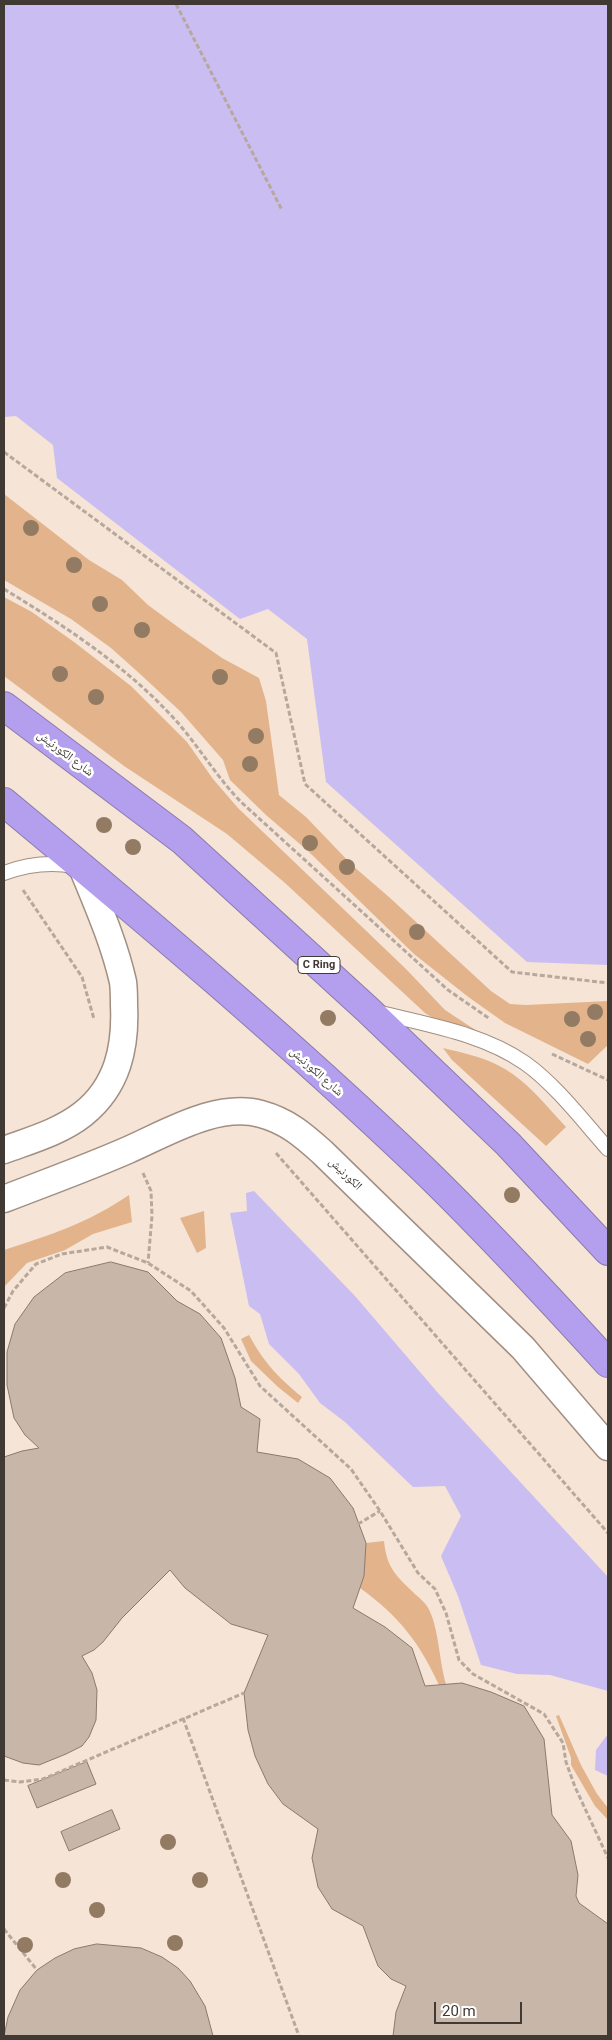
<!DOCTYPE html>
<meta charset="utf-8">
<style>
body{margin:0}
#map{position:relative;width:612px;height:2040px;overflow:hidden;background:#f6e4d6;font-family:Roboto,sans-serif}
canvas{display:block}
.frame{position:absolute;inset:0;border:5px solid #403934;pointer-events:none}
.scale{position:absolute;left:434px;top:2002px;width:88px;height:22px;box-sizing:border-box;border:2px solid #403934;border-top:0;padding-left:6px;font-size:15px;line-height:18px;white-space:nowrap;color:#403934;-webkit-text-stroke:4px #fff;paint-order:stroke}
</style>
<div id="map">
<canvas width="612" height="2040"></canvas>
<div class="frame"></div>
<div class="scale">20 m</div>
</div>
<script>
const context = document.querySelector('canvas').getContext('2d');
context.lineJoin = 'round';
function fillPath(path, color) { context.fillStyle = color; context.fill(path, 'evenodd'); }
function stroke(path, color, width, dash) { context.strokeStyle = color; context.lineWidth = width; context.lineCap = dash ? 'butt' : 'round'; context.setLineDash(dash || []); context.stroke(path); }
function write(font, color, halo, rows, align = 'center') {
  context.font = font + ' Roboto,"Noto Naskh Arabic",sans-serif'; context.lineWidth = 5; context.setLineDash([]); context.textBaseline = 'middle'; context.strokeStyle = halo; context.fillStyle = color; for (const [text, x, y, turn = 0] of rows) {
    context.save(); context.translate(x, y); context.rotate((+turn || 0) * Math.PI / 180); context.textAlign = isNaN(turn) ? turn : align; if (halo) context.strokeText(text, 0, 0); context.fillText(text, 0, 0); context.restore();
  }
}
fillPath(new Path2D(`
 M4 494 89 560 122 580 148 605 182 630 222 658 259 678 266 701 279 795 306 817 353 866 389 897 491 991 510 1004 526 1005 608 1001V1045L588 1064 505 1023 467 996 414 954 308 851 266 815 230 780 223 760 181 712 139 673 111 648 71 619 4 580Z
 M4 597 32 612 74 642 131 686 187 742 213 779 238 808 406 969 445 1010 483 1035 450 1029 425 1013 285 883 227 834 124 766 4 676Z
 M443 1048C464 1053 487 1058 505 1069 529 1083 547 1107 566 1127L546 1146 452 1060Z
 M129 1195 132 1222 93 1234 65 1250 27 1263 4 1287V1250C50 1235 88 1223 129 1195Z
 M204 1211 206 1248 197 1253 180 1218Z
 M249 1335C265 1364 277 1376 302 1397L298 1403 278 1387 251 1361 241 1339Z
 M384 1541C387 1570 397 1576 416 1595 420 1598 424 1602 427 1606 439 1625 439 1662 446 1684L439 1685C419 1642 399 1616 360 1588L364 1576 366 1543Z
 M559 1715 581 1765 597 1794 608 1808V1820L595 1806 571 1765V1758L556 1716Z`), '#e3b48c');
fillPath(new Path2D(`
 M4 4H608V965L527 962 326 782 307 639 268 609 240 619 57 478 53 445 16 416 4 417Z
 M254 1191 355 1296 438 1393 608 1577V1691L550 1675 517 1674 481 1665 458 1596 441 1556 461 1516 445 1486 413 1487 345 1422 320 1403 299 1374 269 1344 260 1314 249 1306 230 1213 247 1211 246 1193Z
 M608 1734V1776L595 1770 596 1750Z`), '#c9bdf1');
const building = new Path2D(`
 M111 1262 148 1272 177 1301 200 1314 221 1338 235 1378 241 1407 260 1419 257 1452 298 1459 330 1478 353 1508 366 1543 364 1576 353 1608 385 1627 412 1648 425 1686 462 1683 491 1692 524 1706 544 1739 552 1815 571 1841 578 1875 576 1896 579 1903 608 1924V2036H393L396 2012 406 1986 391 1979 378 1966 363 1926 332 1909 318 1887 312 1858 318 1829 283 1804 268 1784 255 1756 248 1730 244 1693 268 1635 231 1624 185 1588 170 1570 122 1618 103 1642 94 1650 82 1656 92 1673 97 1690 96 1720 89 1737 82 1746 66 1754 39 1765 23 1763 4 1756V1457L22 1451 39 1448 25 1435 14 1418 7 1385V1352L15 1324 34 1297 65 1273Z
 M87 1762 96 1784 37 1808 28 1786Z
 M112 1810 120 1829 69 1851 61 1832Z
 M97 1944 141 1948 162 1957 178 1968 190 1981 205 2006 213 2036H4L8 2017 20 1990 37 1970 55 1958 74 1949Z`);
fillPath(building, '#c8b7a9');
stroke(building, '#89796d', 1);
const lane = new Path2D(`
 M4 873C26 865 51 862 74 866
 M377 1012C427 1025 482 1033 525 1063 556 1085 583 1121 608 1149`);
const street = new Path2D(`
 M4 1150C31 1140 60 1132 83 1114 118 1086 126 1047 124 1005 124 997 124 989 123 982 114 942 97 904 82 867
 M4 1199C45 1183 87 1168 128 1150 167 1133 217 1102 261 1114 287 1121 303 1135 322 1152L523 1348 608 1447`);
const highway = new Path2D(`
 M4 706 182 840 368 1010 508 1144 608 1251
 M4 802C146 920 288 1040 422 1168 487 1231 548 1297 608 1363`);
stroke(lane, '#a08f82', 16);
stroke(street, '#a08f82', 29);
stroke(highway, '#8b7bad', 30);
stroke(new Path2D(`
 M176 4 282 210
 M4 452 276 653 305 784 512 972 608 983
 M4 589C61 624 119 661 166 710 194 738 213 773 241 802L448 990 490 1019
 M23 890 82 977 94 1019
 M552 1054 608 1080
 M276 1153 608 1533
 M143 1173 151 1191 152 1216 148 1263
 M4 1308 13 1291 36 1264 62 1254 107 1247 148 1263 191 1291 224 1328 260 1386 351 1469 380 1511 418 1573 435 1589 446 1613 459 1660 473 1674 544 1714 563 1743 566 1762 575 1787 608 1858
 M358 1524 380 1511
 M183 1718 299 2036
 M4 1780 20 1782 43 1779 244 1693
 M4 1929 37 1970`), '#b6a89d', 3, [5, 2.5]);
stroke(lane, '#fff', 14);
stroke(street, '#fff', 26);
stroke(highway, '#b39fee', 28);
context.fillStyle = '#927a63';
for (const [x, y] of [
 [31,528],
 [74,565],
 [100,604],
 [142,630],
 [60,674],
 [220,677],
 [96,697],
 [256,736],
 [250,764],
 [104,825],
 [310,843],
 [133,847],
 [347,867],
 [417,932],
 [595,1012],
 [328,1018],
 [572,1019],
 [588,1039],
 [512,1195],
 [168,1842],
 [63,1880],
 [200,1880],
 [97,1910],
 [175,1943],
 [25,1945]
]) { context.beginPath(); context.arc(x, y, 8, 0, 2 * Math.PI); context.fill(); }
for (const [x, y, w] of [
 [319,965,42]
]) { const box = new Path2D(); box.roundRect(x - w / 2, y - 8.5, w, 17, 4); context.fillStyle = '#fff'; context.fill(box); stroke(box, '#403934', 1); }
write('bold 11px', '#403934', null, [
 ["C Ring",319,965]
]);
write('12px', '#403934', '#fff', [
 ["شارع الكورنيش",65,754,37],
 ["شارع الكورنيش",316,1072,42],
 ["الكورنيش",345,1174,44]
]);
</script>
